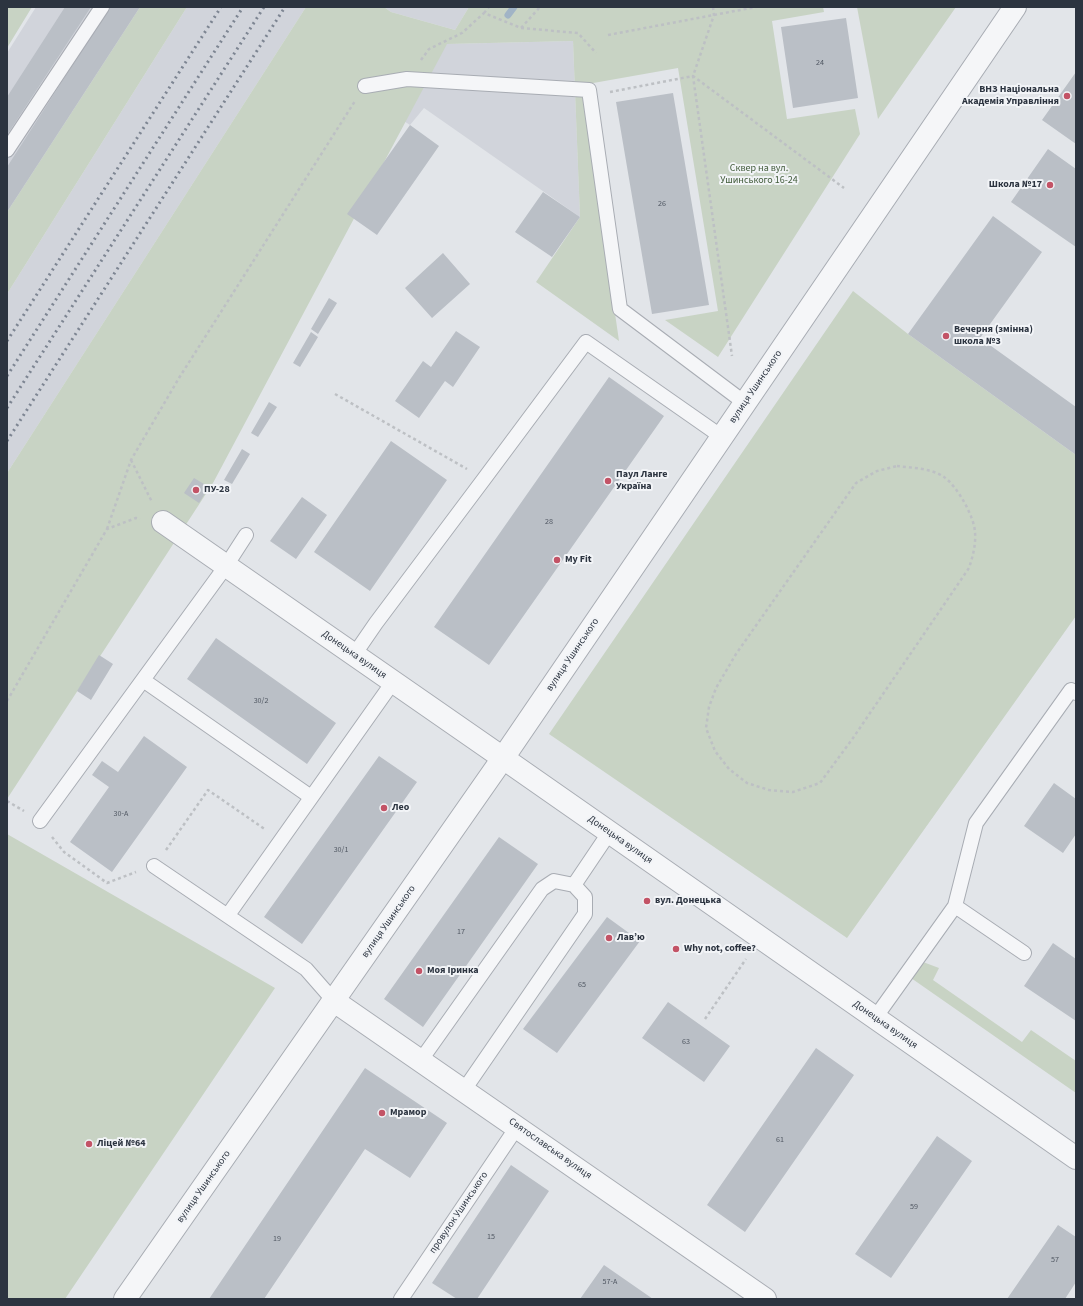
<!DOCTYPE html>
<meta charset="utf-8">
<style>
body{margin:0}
#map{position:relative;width:1083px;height:1306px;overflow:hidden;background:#e2e5e9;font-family:"Source Sans 3",sans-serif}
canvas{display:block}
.frame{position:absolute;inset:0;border:8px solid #2c3440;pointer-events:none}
</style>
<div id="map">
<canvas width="1083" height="1306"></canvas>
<div class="frame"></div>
</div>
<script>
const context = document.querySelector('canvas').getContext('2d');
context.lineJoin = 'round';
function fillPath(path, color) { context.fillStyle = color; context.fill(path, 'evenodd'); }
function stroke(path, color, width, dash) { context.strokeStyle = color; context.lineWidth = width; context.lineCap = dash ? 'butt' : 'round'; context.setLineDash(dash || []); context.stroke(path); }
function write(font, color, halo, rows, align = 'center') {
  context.font = font + ' "Source Sans 3",sans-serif'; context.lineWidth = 4; context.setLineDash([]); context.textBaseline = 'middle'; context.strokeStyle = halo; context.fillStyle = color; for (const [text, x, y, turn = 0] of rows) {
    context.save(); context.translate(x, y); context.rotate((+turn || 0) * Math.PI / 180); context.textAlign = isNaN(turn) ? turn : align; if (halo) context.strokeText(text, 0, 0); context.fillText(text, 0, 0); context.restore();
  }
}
fillPath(new Path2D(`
 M36 7H140L7 212V53Z
 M187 7H306L7 473V294Z
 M384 7H469L455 30 391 12Z
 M573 41 580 217 424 108 410 125 357 91 447 44Z`), '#d1d4db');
fillPath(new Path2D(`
 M7 7H32L7 48Z
 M140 7H187L7 294V212Z
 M306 7H384L391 12 455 30 469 7H823L824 12 772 21 787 119 855 109 860 134 718 357 665 320 718 311 678 68 582 85 619 341 536 282 580 217 573 41 447 44 213 483 7 799V473Z
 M857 7H956L878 119Z
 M853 291 908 334 1076 455V616L847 938 549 734Z
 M7 834 275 988 65 1299 7 1298Z
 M923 962 939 968 933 980 1022 1042 1031 1030 1076 1061V1093L911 978Z`), '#c8d3c4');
stroke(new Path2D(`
 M508 15 514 7`), '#a1b4c6', 7);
fillPath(new Path2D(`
 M65 7H91L7 135V97Z
 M110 7H140L7 212V167Z
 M846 18 858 98 793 108 781 27Z
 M1076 72V144L1042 120Z
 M673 93 709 305 652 314 616 102Z
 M410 125 439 146 377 235 347 214Z
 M1048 149 1076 169V247L1011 202Z
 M543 192 580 217 552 257 515 232Z
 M993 216 1042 252 980 338 1076 407V455L908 334Z
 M443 253 470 284 432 318 405 288Z
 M329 298 337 303 318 334 311 329Z
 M456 331 480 347 453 387 445 381 419 418 395 401 423 361 431 367Z
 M311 332 318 337 300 367 293 363Z
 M609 377 664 416 489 665 434 627Z
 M269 402 277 407 258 437 251 433Z
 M391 441 447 480 370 591 314 552Z
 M242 449 250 454 232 484 224 480Z
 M194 478 209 487 199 503 184 493Z
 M302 497 327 515 296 559 270 541Z
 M216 638 336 723 307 764 187 679Z
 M99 655 113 664 91 700 77 691Z
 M144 736 187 767 112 872 70 842 109 787 92 775 102 761 118 772Z
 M379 756 417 782 302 944 264 917Z
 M1054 783 1076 799V834L1063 853 1024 826Z
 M499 837 538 864 423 1027 384 999Z
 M607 917 640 941 557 1053 523 1029Z
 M1053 943 1076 959V1021L1024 986Z
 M668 1002 730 1046 704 1082 642 1038Z
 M816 1048 854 1075 745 1232 707 1205Z
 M365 1068 447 1123 410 1178 365 1149 264 1299H209Z
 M937 1136 972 1161 891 1278 855 1254Z
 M511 1165 549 1191 477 1299H457L432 1283Z
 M1058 1225 1076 1237V1282L1065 1299H1007Z
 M604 1265 653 1299H580Z`), '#babfc6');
const service = new Path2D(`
 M365 86 407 79 589 90 620 309 745 403
 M7 150 102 7
 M354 655 376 623 484 479 586 342 722 437
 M143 680 311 797
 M40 821 226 566 246 535
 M154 866 306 969 334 1001
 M955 906 1024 953
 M228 915 393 682
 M875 1018 955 906 976 823 1071 690 1076 693
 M421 1060 542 889 554 881 574 885 609 833
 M464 1090 585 914V897L574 885
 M401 1299 517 1127`);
const minor = new Path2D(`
 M334 1001 765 1299
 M125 1299 503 758 163 522`);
const tertiary = new Path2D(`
 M1015 7 503 758 1076 1158`);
stroke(service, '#a8acb3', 16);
stroke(minor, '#a8acb3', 24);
stroke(tertiary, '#a8acb3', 24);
stroke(new Path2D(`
 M713 7 714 15 693 76 732 356
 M484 13 489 7
 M521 28 578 33 596 53
 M608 35 756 7
 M421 60 429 49 462 33 484 13 521 28 540 7
 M610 92 693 76 844 188
 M335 394 467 469
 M131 460 152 502
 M897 466C912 468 931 468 944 477 957 486 974 516 975 532 976 544 973 556 969 568L853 738 820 783 793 792 769 790 747 783 729 769 715 751 706 728 709 707 716 688 736 654 856 483 877 471Z
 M107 529 131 460 179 378 355 101
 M7 701 107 529 136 518 140 519
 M7 801 24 811
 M52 837 64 852 107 883 136 872
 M166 850 208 790 266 830
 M705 1019 746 959`), '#bdc0c4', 2.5, [3, 3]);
stroke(service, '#f5f6f8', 14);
stroke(minor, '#f5f6f8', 22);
stroke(tertiary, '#f5f6f8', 22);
stroke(new Path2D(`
 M7 341 221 7
 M7 376 243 7
 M7 408 264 7
 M7 441 285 7`), '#7d8592', 3, [2, 4]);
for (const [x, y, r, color] of [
 [1067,96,4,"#c35366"],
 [1050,185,4,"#c35366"],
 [946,336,4,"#c35366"],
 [608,481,4,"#c35366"],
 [196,490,4,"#c35366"],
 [557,560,4,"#c35366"],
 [384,808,4,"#c35366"],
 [647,901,4,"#c35366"],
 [609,938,4,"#c35366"],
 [676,949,4,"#c35366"],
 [419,971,4,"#c35366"],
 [382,1113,4,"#c35366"],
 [89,1144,4,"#c35366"]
]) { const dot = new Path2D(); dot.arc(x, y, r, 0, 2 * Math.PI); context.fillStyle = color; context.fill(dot); stroke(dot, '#f2f4f7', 1.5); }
write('8px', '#505762', null, [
 ["24",820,63],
 ["26",662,204],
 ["28",549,522],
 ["30/2",261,701],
 ["30-А",121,814],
 ["30/1",341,850],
 ["17",461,932],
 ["65",582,985],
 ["63",686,1042],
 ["61",780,1140],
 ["59",914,1207],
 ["15",491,1237],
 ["19",277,1239],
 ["57",1055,1260],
 ["57-А",610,1282]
]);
write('bold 10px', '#2c3440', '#f2f4f7', [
 ["ВНЗ Національна",1059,90,"right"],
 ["Академія Управління",1059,102,"right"],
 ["Школа №17",1042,185,"right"],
 ["Вечерня (змінна)",954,330],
 ["школа №3",954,342],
 ["Паул Ланге",616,475],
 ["Україна",616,487],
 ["ПУ-28",204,490],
 ["My Fit",565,560],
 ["Лео",392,808],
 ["вул. Донецька",655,901],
 ["Лав’ю",617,938],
 ["Why not, coffee?",684,949],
 ["Моя Іринка",427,971],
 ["Мрамор",390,1113],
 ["Ліцей №64",97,1144]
], 'left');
write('10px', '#415b3a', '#f2f4f7', [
 ["Сквер на вул.",759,169],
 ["Ушинського 16-24",759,181]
]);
write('10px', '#2c3440', '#f2f4f7', [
 ["вулиця Ушинського",756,387,-56],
 ["Донецька вулиця",354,655,35],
 ["вулиця Ушинського",573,655,-56],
 ["Донецька вулиця",620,840,35],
 ["вулиця Ушинського",389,922,-55],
 ["Донецька вулиця",885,1025,35],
 ["Святославська вулиця",550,1149,35],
 ["вулиця Ушинського",204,1187,-55],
 ["провулок Ушинського",459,1213,-56]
]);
</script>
